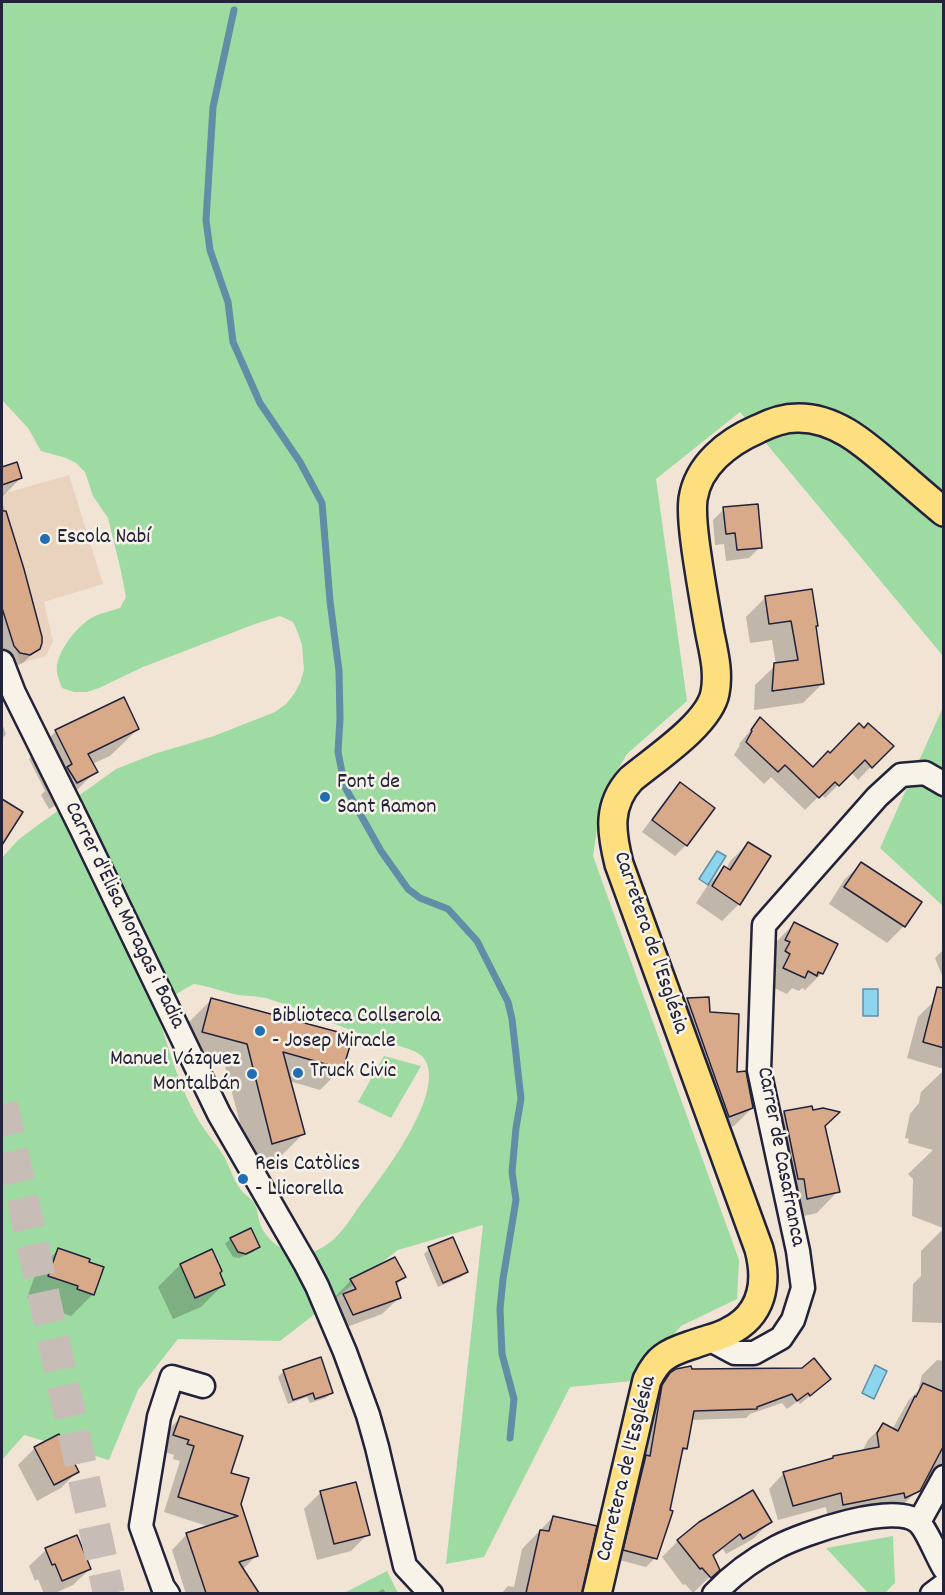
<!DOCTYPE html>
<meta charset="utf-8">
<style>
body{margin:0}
#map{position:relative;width:945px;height:1595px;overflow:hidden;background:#f1e4d5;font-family:Dekko,sans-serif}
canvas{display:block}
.frame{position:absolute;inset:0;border:3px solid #22223b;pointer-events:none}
</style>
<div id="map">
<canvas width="945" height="1595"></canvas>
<div class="frame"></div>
</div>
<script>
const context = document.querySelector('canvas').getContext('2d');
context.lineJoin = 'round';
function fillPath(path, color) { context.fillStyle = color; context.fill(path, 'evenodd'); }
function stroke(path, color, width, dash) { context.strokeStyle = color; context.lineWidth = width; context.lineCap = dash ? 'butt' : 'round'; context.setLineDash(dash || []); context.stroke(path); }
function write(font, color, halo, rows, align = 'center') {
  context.font = font + ' Dekko,sans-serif'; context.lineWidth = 5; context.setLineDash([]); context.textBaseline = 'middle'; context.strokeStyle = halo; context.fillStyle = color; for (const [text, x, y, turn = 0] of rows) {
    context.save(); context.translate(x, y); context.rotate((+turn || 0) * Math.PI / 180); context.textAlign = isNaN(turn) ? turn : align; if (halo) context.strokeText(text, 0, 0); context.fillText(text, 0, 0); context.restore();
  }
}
fillPath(new Path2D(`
 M69 475 103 584 44 602 53 641 46 656 20 663 2 608V494Z`), '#ead3be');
fillPath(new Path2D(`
 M2 2H943V656L740 412 656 479 687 701 627 754 602 796 593 856 739 1260 737 1299 681 1326 632 1381 570 1387 484 1557 446 1564 483 1225 398 1250 280 1341 178 1339 138 1390 109 1460 24 1435 2 1460V858L18 840 38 825 116 769 154 754 214 736 275 712 286 704 294 694 300 683 304 670 302 645 298 633 293 622 280 616 255 624 143 667 99 688 87 692H74L62 688C59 680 56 674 57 665 60 648 78 625 93 617 101 613 111 611 120 608L126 597 121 571 108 518 93 496 85 472 76 463 66 458 41 451 28 428 2 400ZM194 984C209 986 223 992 238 995 248 996 259 996 269 999 305 1010 339 1027 375 1039 385 1042 415 1049 422 1056 450 1086 386 1171 367 1196 353 1213 343 1236 323 1247 312 1254 301 1256 289 1252 276 1247 262 1234 259 1220 257 1214 258 1208 254 1203 251 1198 245 1195 241 1190 234 1180 230 1169 225 1158 217 1145 207 1134 199 1121 182 1092 172 1060 162 1028 160 1024 158 1018 159 1013 161 1002 184 989 194 984Z
 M943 707V906L880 848Z
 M384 1056 421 1066 391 1118 358 1102Z
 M893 1536 895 1583 885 1593H868L826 1548Z
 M387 1571 398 1593H344L346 1592Z`), '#9edba3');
const water = new Path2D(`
 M717 851 726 856 708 885 699 879Z
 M863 989H878V1016H863Z
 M875 1365 887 1371 874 1399 862 1393Z`);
fillPath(water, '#8cd5ed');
stroke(water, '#628da6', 1.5);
fillPath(new Path2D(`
 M16 464 21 478 2 497V468Z
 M2 502 23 570 34 652 23 663 18 665 9 664 2 657Z
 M724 509 760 547 749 558 726 561 724 544 715 545 713 520Z
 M811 590 822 684 803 703 754 710 755 685 776 665 772 640 750 643 746 617 766 597Z
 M760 719 813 769 891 746 858 780 851 772 825 798 821 794 805 810 771 777 764 784 734 755 740 745 739 744Z
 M2 723 6 734 2 739Z
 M138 729 110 756 92 764 96 771 69 798 49 809 41 795 45 791 29 759 56 731Z
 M681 784 686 845 675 856 642 832 669 795Z
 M2 801 21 812 2 842Z
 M748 844 739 904 722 921 696 903 708 885 724 868 726 869 731 860Z
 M861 864 904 926 887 943 829 904 844 880Z
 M794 924 822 973 805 990 802 988 799 991 792 988 787 994 768 985 774 971 770 968V957L777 941Z
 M944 949V977L943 978 935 958Z
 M708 999 709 1014 752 1108 734 1126 712 1133 670 1017 687 1000Z
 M211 1000 342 1068 320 1090 289 1081 303 1134 281 1156 251 1165 225 1066 181 1053 189 1022Z
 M935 1000 944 1001V1069L907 1058 918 1017Z
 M944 1070V1227L943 1228 912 1216 913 1179 908 1174 933 1150 908 1143 909 1139 905 1138 910 1114 919 1103 921 1092Z
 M784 1112 823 1126 838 1191 817 1213 786 1220 763 1133Z
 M943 1229 944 1323 912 1322 913 1284 921 1276V1251Z
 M250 1230 258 1247 253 1252 239 1258 233 1257 225 1244 230 1239Z
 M429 1249 467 1272 461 1277 438 1287 424 1254Z
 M58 1250 93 1294 71 1316 56 1311 57 1308 27 1298 36 1272Z
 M212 1251 223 1285 201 1307 173 1319 158 1287 180 1265Z
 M404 1277 395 1286 399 1298 382 1314 336 1331 327 1312 337 1302 335 1297 351 1280Z
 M937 1360 944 1361V1510L939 1503 936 1481 928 1478 924 1479 918 1490 902 1506 828 1519 826 1507 778 1520 769 1489 784 1473 831 1460 834 1457 862 1452 868 1440 883 1425 892 1430 908 1401 918 1391 922 1375Z
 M690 1370 820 1388 800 1404 798 1401 787 1409 782 1403 750 1414 746 1418 691 1420 686 1448 681 1454 655 1558 646 1567 615 1559 637 1466 642 1461 653 1396 659 1386 669 1376Z
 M284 1371 332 1392 326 1398 310 1403 307 1397 288 1404 278 1377Z
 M180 1418 229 1473 257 1555 242 1570 257 1594H186L172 1550 187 1534 210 1527 164 1512 180 1461 173 1459 174 1455 159 1450 165 1433Z
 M35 1448 77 1472 61 1488 37 1501 18 1465Z
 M321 1492 368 1534 351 1551 317 1560 304 1509Z
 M553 1517 595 1527 581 1594H501L508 1586 514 1587 522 1549Z
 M770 1522 753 1539 726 1554 723 1549 713 1557 718 1569 693 1593 685 1584 683 1585 662 1557 678 1541Z
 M46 1550 90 1569 73 1585 53 1594H44L38 1579 35 1581 29 1566Z
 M383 1589 387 1594H376L378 1592Z`), '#0003');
stroke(new Path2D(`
 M234 10 213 107 206 220 210 250 228 302 233 342 260 403 300 462 322 503 330 601 339 671 340 719 338 752 345 787 381 851 408 889 420 898 448 909 477 941 508 1002 512 1019 521 1099 516 1128 512 1172 516 1200 503 1279 500 1309 502 1354 514 1399 510 1438`), '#628da6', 7);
const building = new Path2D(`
 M17 462 22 478 2 485V467Z
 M758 504 762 548 737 550 735 533 726 534 723 507Z
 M2 511H6L24 569 42 637V643L40 649 30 655 20 653 14 646 2 608Z
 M812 589 818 626H816L824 684 772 691 774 663 798 660 791 621 769 624 765 596Z
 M124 697 139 729 88 754 98 772 77 783 67 767 72 764 55 730Z
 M760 717 813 767 828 751 830 753 859 723 864 728 868 723 894 746 872 768 865 760 839 786 835 782 819 798 785 765 778 772 746 742 752 731 751 730Z
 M680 782 715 808 687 846 652 820Z
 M2 799 23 812 2 845Z
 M748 842 771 856 740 905 712 886 724 866 730 870Z
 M861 862 922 902 905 927 844 887Z
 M794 922 838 944 823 974 818 972 817 976 808 971 805 978 783 968 790 954 785 951 790 942 785 940Z
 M937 987 944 988V1048L923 1042Z
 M709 997 710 1012 739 1014 737 1072 746 1071 753 1108 729 1117 687 998Z
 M211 998 353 1036 343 1069 283 1052 305 1134 272 1144 247 1044 202 1032Z
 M812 1106 813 1110 823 1108 840 1112 825 1126 840 1192 807 1199 804 1179H798L784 1111Z
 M251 1228 260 1247 246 1254 238 1252 230 1238Z
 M453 1237 468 1272 443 1283 428 1247Z
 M58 1248 90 1259 89 1262 104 1267 94 1295 77 1289 78 1286 48 1276Z
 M212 1249 222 1271 220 1273 225 1285 195 1298 180 1264Z
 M395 1257 406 1277 396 1282 401 1298 353 1315 343 1294 356 1289 350 1279Z
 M321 1357 333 1393 315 1399 313 1393 293 1400 283 1370Z
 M814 1358 831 1379 810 1396 808 1393 797 1401 792 1394 757 1407V1409L694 1411 687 1449 683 1448 670 1510 673 1511 657 1559 623 1550 646 1455 650 1456 662 1385 670 1373 676 1369 691 1366 692 1369 802 1368Z
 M923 1383 944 1392V1445L920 1491 905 1498 904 1493 843 1505 841 1493 793 1506 783 1472 833 1458V1456L879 1447 877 1433 883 1423 898 1431 915 1396 916 1397Z
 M180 1416 243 1436 231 1473 249 1478 241 1504 258 1556 239 1562 259 1593H206L186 1533 238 1516 178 1497 194 1446 187 1444 189 1440 173 1435Z
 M59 1434 79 1472 54 1485 34 1447Z
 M356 1482 370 1535 334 1544 320 1491Z
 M753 1490 772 1522 743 1539 740 1534 713 1555 720 1570 711 1578 702 1568 700 1569 677 1540 699 1522Z
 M553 1516 597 1526 582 1593H526L540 1530 549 1531Z
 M77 1535 91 1569 62 1581 55 1564 52 1565 45 1548Z`);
fillPath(building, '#d8aa8a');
stroke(building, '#22223b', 1.5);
stroke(new Path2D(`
 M2 1104 109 1594`), '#c8bdb6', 32, [32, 16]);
const minor = new Path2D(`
 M2 662 14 693 81 828 202 1079 219 1114 305 1263 317 1286 345 1352 368 1415 377 1447 405 1566 431 1594
 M709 1339 735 1353H754L781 1338 793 1320 803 1288 798 1251 759 1070 764 925 877 797 901 775 925 773 944 784
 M919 1522 944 1477
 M168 1594 163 1587 141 1526 159 1417 172 1377 203 1386
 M714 1594C732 1575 754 1559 777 1547 802 1534 897 1500 919 1523 927 1530 937 1557 944 1568
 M932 1594 944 1585`);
const major = new Path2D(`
 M597 1594 647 1380C651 1372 656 1363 663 1358 673 1350 686 1347 697 1343 708 1339 719 1337 728 1332 763 1315 768 1283 759 1249L619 864C611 832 607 805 631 779 655 759 709 724 715 693 719 673 714 653 710 634 705 606 700 577 696 549 694 533 691 515 693 499 698 465 728 442 758 429 770 423 784 418 797 418 837 417 868 447 895 470 911 484 927 498 944 512`);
stroke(minor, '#22223b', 27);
stroke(major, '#22223b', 32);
stroke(minor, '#f7f3e8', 22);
stroke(major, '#fddf80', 27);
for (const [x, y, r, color] of [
 [45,539,6,"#1f6fb2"],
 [325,797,6,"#1f6fb2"],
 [260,1031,6,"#1f6fb2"],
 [298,1073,6,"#1f6fb2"],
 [252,1074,6,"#1f6fb2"],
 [243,1179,6,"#1f6fb2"]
]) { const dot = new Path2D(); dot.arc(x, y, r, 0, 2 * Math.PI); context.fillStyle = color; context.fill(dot); stroke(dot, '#f7f3e8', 2); }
write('22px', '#22223b', '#f7f3e8', [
 ["Escola Nabí",57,539],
 ["Font de",337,784],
 ["Sant Ramon",337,809],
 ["Biblioteca Collserola",272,1018],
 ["- Josep Miracle",272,1043],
 ["Manuel Vázquez",240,1061,"right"],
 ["Montalbán",240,1086,"right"],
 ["Truck Civic",310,1073],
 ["Reis Catòlics",255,1166],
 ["- Llicorella",255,1191]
], 'left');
write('22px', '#22223b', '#f7f3e8', [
 ["Carrer d'Elisa Moragas i Badia",123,916,64],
 ["Carretera de l'Església",649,943,71],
 ["Carrer de Casafranca",779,1157,79],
 ["Carretera de l'Església",628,1469,-76]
]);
</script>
